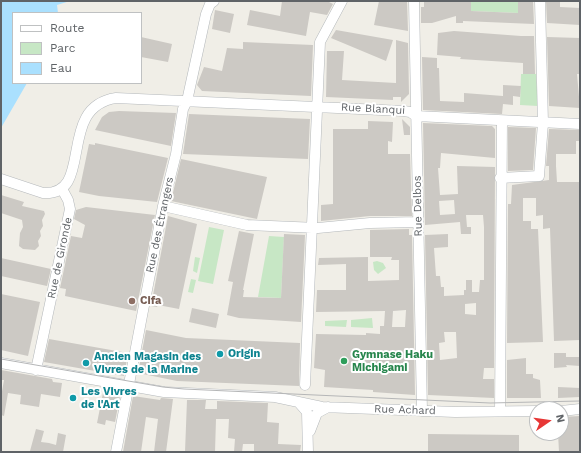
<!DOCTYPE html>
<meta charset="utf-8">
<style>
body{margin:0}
#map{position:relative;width:581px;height:453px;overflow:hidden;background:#f0eee7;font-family:"Work Sans",sans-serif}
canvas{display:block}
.frame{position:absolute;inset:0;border:2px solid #5f6367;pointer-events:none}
.legend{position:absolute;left:12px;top:12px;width:130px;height:72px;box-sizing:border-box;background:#fff;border:1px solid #bfc1c2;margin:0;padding:5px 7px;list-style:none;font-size:12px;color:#5f6367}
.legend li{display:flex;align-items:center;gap:8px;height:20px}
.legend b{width:20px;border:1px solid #bfc1c2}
.north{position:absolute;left:529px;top:401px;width:40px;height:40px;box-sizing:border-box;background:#fff;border:1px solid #bfc1c2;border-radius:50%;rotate:77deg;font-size:11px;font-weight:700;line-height:16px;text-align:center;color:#5f6367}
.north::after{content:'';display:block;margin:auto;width:14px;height:18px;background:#e73736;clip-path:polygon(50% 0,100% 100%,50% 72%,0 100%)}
</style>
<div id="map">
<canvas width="581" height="453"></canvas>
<div class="frame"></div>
<ul class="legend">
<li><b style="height:5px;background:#fff"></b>Route</li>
<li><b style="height:11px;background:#c7e7c5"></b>Parc</li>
<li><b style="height:11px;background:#aae0fe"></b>Eau</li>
</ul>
<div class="north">N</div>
</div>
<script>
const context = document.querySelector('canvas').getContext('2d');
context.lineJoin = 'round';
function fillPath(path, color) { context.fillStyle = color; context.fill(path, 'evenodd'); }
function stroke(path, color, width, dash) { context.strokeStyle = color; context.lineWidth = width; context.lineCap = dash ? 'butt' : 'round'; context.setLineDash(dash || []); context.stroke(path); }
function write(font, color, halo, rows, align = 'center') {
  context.font = font + ' "Work Sans",sans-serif'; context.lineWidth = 4; context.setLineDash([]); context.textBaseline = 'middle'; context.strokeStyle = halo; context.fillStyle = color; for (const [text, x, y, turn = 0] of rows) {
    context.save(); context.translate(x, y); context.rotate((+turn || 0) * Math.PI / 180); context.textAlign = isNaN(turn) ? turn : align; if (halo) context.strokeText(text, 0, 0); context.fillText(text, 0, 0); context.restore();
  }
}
fillPath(new Path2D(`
 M453 1H518V13L471 11V2L453 16Z
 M521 74H536L538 106 520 105Z
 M209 227 224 230 213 284 198 281Z
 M269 236 284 237 281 298 258 297Z
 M195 257 200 258 197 273 193 271Z
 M377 261 383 263 386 268 378 274 374 270 373 262Z
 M191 279 196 280 193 293 188 292Z
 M372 318 373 328 351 327V320Z
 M347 320 346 327 325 326V321Z`), '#c7e7c5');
fillPath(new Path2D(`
 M1 1H70L57 5 58 13H13V83H27L1 128Z`), '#aae0fe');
fillPath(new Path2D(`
 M282 1H327L333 4 327 15 310 12 306 36 247 25 250 10 280 16Z
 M379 1H407L408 31 374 25Z
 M424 1 471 2V11L518 13V1H533L534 24 463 21V23H456V16L432 23H421V7H424Z
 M546 1H560V7L580 8V25L547 23Z
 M215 10 234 14 230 33 212 29Z
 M336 30 393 40 386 61 331 38Z
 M454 31 521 36H534L535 74H523V63L460 59 461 57 437 55 438 33Z
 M141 37 172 44 168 62 141 57Z
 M547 37 580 38V74H577L580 108 549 106Z
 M396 40 408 43 409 94 401 102V97H393V100L326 97 327 51H344L342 80 396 83Z
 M243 42 313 45 311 96 202 91 197 85 204 67 222 71 227 48 243 49Z
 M422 57 437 58V68H439L440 101 464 102V93L503 96V85L521 86 520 97 513 96V105L503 104 502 114 423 110Z
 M119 111 176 113 171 146 95 130 102 117 109 112Z
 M189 114 310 119 308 159 183 154Z
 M402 119 410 127V135H404Z
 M368 121 393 122 392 142 388 141V154H410L412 216H370L321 221V205L333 204V129H368Z
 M423 123 492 126 495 129V158L441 153 440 168H438L440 195 458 194 457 166 495 167 494 368H484L483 379H494V398L428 395 425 235 448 234V247L434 248 436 276H440L441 287H444V296L464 295V290H466V280H472V292H479L480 280H484V227L483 215H466L467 227H471V234H461L460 222 425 225ZM454 200 455 214 440 215 439 201ZM476 303V315L465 314V304ZM444 332H456L457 358 440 360 439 343 445 342Z
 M508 127 536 128 533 170 508 171Z
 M549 129 580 130V141H576V154H556V166L557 182H580V340L554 341 550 228 543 229V215L536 216V198H523V221H531V229H538L543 342 507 343 508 204H511L512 185 549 180V166H546Z
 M95 143 168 158 157 202 99 196 79 192 89 144 95 145Z
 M181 159 267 177 257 219 171 201Z
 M1 195 24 202 22 206 44 211 45 214 42 220 43 226 40 231 41 236 38 241 39 246 35 250 23 249 19 246 20 233 23 227 22 220 1 213Z
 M86 207 155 215 136 311 65 296 66 289 60 288 71 236 82 238 85 225 74 219 76 210Z
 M168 216 197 224 179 309 158 305 157 307 151 306Z
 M409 229V235H412L415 395 373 392V390L324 387 325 370 314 368 316 334 366 335V333L380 334V326H384L385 311 316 312 317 290H346V264L318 265 319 258 368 257V281L399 280V260H391L392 257H370V230ZM406 310 405 327H392L393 311Z
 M239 231 254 234 243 290H244L243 297 281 298 284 234 305 235 301 322 239 318 227 315 233 282 228 281Z
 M1 258 51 269 47 286 1 276Z
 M1 294 40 302 28 356 1 350Z
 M192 308 219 314 216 328 189 322Z
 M146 330 186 338 300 343 299 386 177 381 138 373Z
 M49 339 128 353 124 376 44 362Z
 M554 353H566V357H580V366L566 365 567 367 554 368Z
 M526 358V374H533V378L540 380 541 398H507V360Z
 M1 370 52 379 53 382 62 383 60 397 41 394 39 407 20 404 21 395 8 393 4 416 1 415V397L4 380H1Z
 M558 387 580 388V397L558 398Z
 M104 388 121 391 115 422 106 420 105 425 97 423Z
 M133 396 160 400 161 398 173 399 166 452H154L158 419 146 417 141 452H123Z
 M187 400H206L205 409H217V401L268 403 267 422 279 423 278 444 301 445 300 452H254V444H243L242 452H234L235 439 228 438 229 419H216L215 452H185Z
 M580 416V452H559L558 433H561V417Z
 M36 429 44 431 41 442 49 443 56 445 58 433 66 435 63 452 30 451Z
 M428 434 519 435V452H428Z`), '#ccc9c4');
const minor = new Path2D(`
 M414 1 422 411
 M500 178 539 176 543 123 540 1
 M1 179 43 193C96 196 55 107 116 98L404 111 410 112 416 116 580 124
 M163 206 247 225 318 228 370 223 418 222
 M1 363 164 392 275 397 322 407 455 412 537 411
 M36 370 70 209 68 200 62 189
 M305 385 320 42 342 1
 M300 404 307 412 308 452
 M500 411 502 121
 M561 411 580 409
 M310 431 317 413 328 407
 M116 452 163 206 176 154 183 109 187 101 206 14 210 4 214 1`);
stroke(minor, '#b4b8bb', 11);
stroke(minor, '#fff', 10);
stroke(new Path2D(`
 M1 359 163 387 184 389 490 403 580 401`), '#b5b6b7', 1);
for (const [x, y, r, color] of [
 [132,301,4,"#8d6e63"],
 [220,354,4,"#0f9aa8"],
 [344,361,4,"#2e9e5b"],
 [86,363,4,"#0f9aa8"],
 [73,398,4,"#0f9aa8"]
]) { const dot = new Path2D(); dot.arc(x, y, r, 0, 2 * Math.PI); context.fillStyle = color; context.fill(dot); stroke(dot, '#fff', 1.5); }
write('11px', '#5f6367', '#fff', [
 ["Rue Blanqui",373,109,3],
 ["Rue Delbos",418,206,-91],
 ["Rue des Étrangers",160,225,-78],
 ["Rue de Gironde",60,258,-78],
 ["Rue Achard",405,410,2]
]);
write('bold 11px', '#785e54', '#fff', [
 ["Cifa",140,301]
], 'left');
write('bold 11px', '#0d838f', '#fff', [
 ["Origin",228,354],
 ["Ancien Magasin des",94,357],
 ["Vivres de la Marine",94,370],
 ["Les Vivres",81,392],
 ["de l'Art",81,405]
], 'left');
write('bold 11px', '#27864d', '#fff', [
 ["Gymnase Haku",352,355],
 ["Michigami",352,368]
], 'left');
</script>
